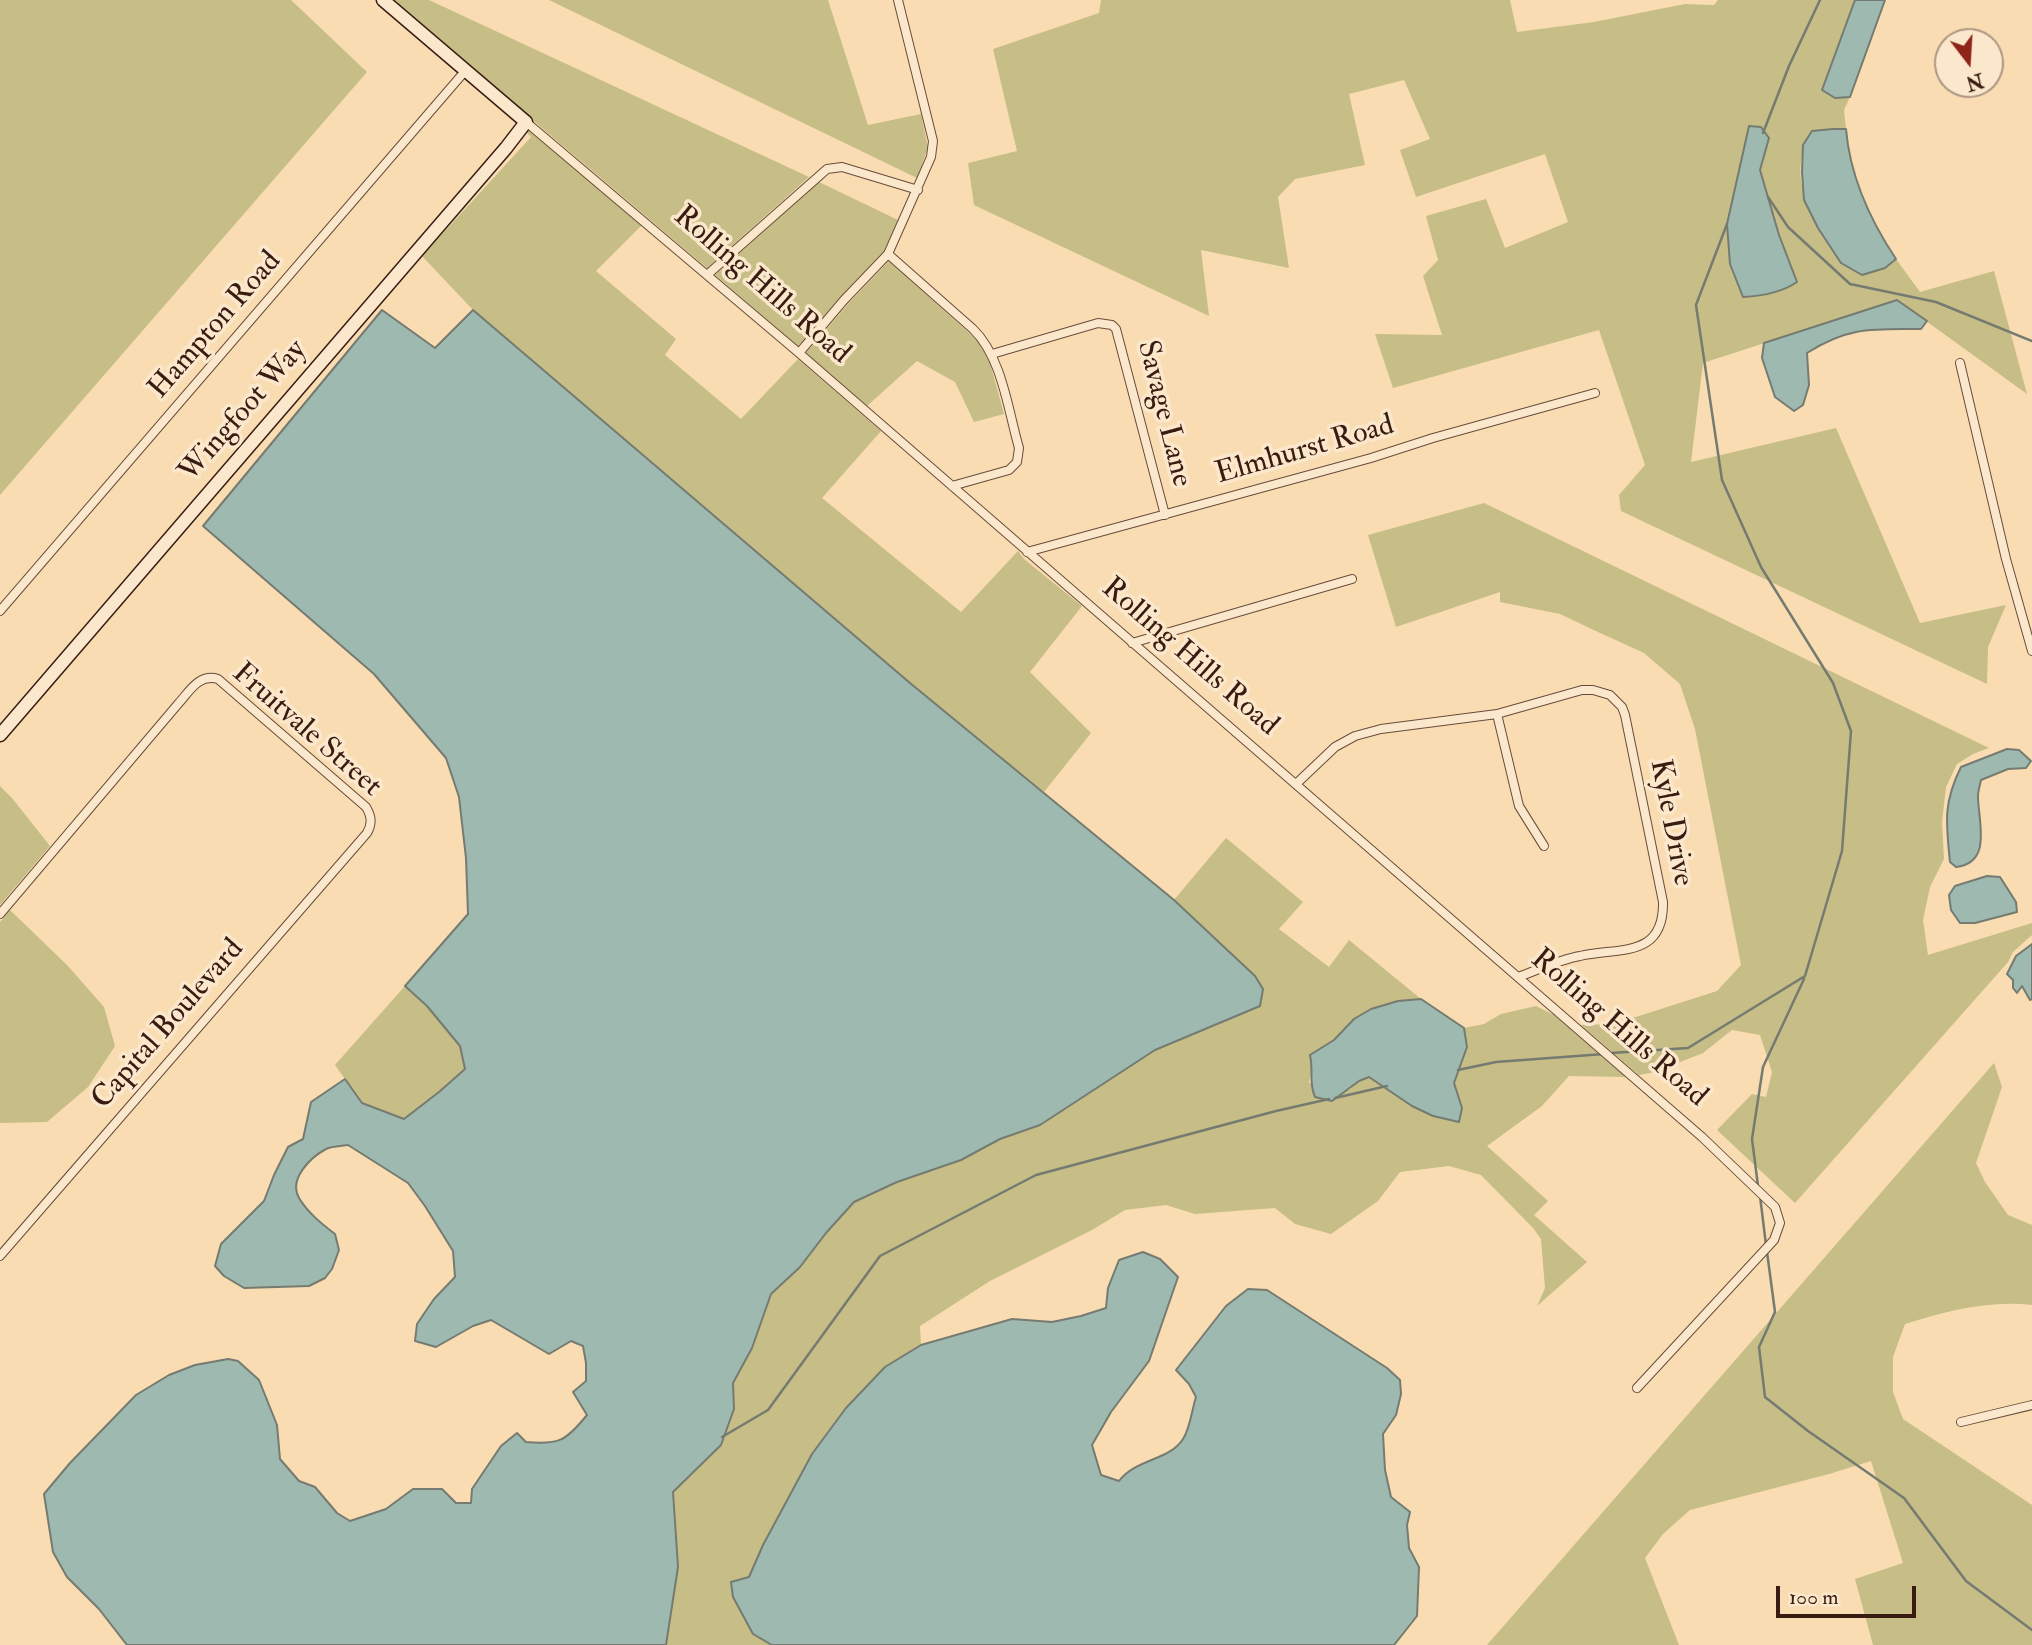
<!DOCTYPE html>
<style>
body{margin:0}
#map{position:relative;width:2032px;height:1645px;overflow:hidden;background:#f9dcb1;font-family:"IM FELL Double Pica",serif}
canvas{display:block}
.north{position:absolute;left:1934px;top:28px;width:70px;height:70px;box-sizing:border-box;background:#fbe8cc;border:2px solid #ad9682;border-radius:50%;rotate:163deg;font-size:19px;font-weight:700;line-height:28px;text-align:center;color:#381c12}
.north::after{content:'';display:block;margin:auto;width:24px;height:32px;background:#8f2418;clip-path:polygon(50% 0,100% 100%,50% 72%,0 100%)}
.scale{position:absolute;left:1776px;top:1586px;width:140px;height:32px;box-sizing:border-box;border:4px solid #381c12;border-top:0;padding-left:9px;font-size:21px;line-height:24px;white-space:nowrap;color:#381c12;-webkit-text-stroke:5px #fbe8cc;paint-order:stroke}
</style>
<div id="map">
<canvas width="2032" height="1645"></canvas>
<div class="north">N</div>
<div class="scale">100 m</div>
</div>
<script>
const context = document.querySelector('canvas').getContext('2d');
context.lineJoin = 'round';
function fillPath(path, color) { context.fillStyle = color; context.fill(path, 'evenodd'); }
function stroke(path, color, width, dash) { context.strokeStyle = color; context.lineWidth = width; context.lineCap = dash ? 'butt' : 'round'; context.setLineDash(dash || []); context.stroke(path); }
function write(font, color, halo, rows, align = 'center') {
  context.font = font + ' "IM FELL Double Pica",serif'; context.lineWidth = 7; context.setLineDash([]); context.textBaseline = 'middle'; context.strokeStyle = halo; context.fillStyle = color; for (const [text, x, y, turn = 0] of rows) {
    context.save(); context.translate(x, y); context.rotate((+turn || 0) * Math.PI / 180); context.textAlign = isNaN(turn) ? turn : align; if (halo) context.strokeText(text, 0, 0); context.fillText(text, 0, 0); context.restore();
  }
}
fillPath(new Path2D(`
 M0 0H291L367 72 0 495Z
 M391 0H429L809 177 707 268Z
 M549 0H828L868 125 921 114 928 148 917 178Z
 M1101 0H1510L1517 32 1594 22 1685 4 1714 5 1718 0H1855L1822 90 1835 98 1850 97 1844 110 1846 129 1813 131C1782 177 1815 224 1841 263L1885 268 1896 259 1920 292 1994 271 2027 394 1897 300 1703 363 1691 462 1836 428 1920 623 2006 605 1988 647 1987 684 1621 511 1619 495 1645 465 1599 330 1393 388 1375 334 1442 335 1423 276 1438 260 1426 216 1486 199 1505 248 1568 222 1545 154 1416 197 1400 150 1430 139 1404 80 1349 94 1365 165 1295 179 1278 197 1289 268 1201 250 1209 316 974 205 968 163 1017 151 993 49 1099 13ZM1769 138 1760 170 1779 235 1797 282 1727 224Z
 M527 129 642 225 596 271 676 339 665 355 741 419 798 359 881 431 822 498 961 612 1018 551 1024 559 1082 606 1030 672 1091 733 1044 792 910 683 473 310 422 256 531 137 525 131Z
 M819 182 898 220 884 251 841 296 798 346 715 275Z
 M889 261 978 341 989 359 1004 414 974 422 955 382 917 361 867 406 806 353 848 304Z
 M1484 503 1989 748 1973 754 1957 764 1946 787 1942 822 1944 859 1930 887 1923 920 1928 955 2032 923V935L2013 952 2008 962 1795 1203 1717 1130 1752 1094 1766 1097 1772 1072 1760 1035 1732 1030 1703 1053 1655 1072 1639 1075 1581 1025 1614 1024 1717 991 1741 965 1695 729 1680 684 1644 653 1598 632 1560 614 1500 602V592L1396 627 1368 535Z
 M0 786 12 798 50 846 0 905Z
 M1226 838 1303 902 1279 929 1329 967 1349 940 1421 999 1398 1001 1371 1009 1354 1019 1334 1040 1310 1055 1312 1065 1309 1083 1349 1090 1359 1081 1369 1077 1412 1106 1433 1116 1462 1108 1453 1083 1467 1047 1464 1028 1484 1024 1501 1014 1536 1006 1554 1015 1626 1077 1569 1076 1542 1106 1487 1146 1548 1201 1534 1215 1587 1262 1537 1306 1545 1288 1541 1239 1533 1228 1481 1175 1449 1166 1400 1172 1378 1201 1331 1234 1295 1224 1275 1208 1195 1214 1166 1205 1125 1210 1092 1230 990 1281 920 1326 921 1345 885 1367 763 1545 749 1577 753 1634 772 1645H666L678 1567 673 1492 734 1409 733 1383 752 1348 771 1294 800 1267 826 1233 854 1202 897 1182 961 1160 1000 1139 1040 1125 1155 1050 1260 1006 1255 976 1174 900Z
 M10 910 67 965 104 1007 115 1046 88 1087 47 1122 0 1123V922Z
 M405 986 427 1006 460 1046 465 1069 439 1092 404 1119 362 1103 335 1065Z
 M1994 1063 2002 1087 1976 1163 1985 1182 2008 1215 2032 1225V1305C1987 1300 1948 1311 1905 1324L1893 1357V1392L1903 1419 2032 1505V1645H1873L1855 1579 1903 1563 1871 1461 1829 1474 1690 1510 1663 1534 1645 1558 1679 1645H1487Z`), '#c6be86');
const water = new Path2D(`
 M1855 0H1885L1850 97 1835 98 1822 90Z
 M1749 126 1761 127 1769 138 1760 170 1779 235 1797 282C1781 293 1762 296 1743 297L1730 264 1727 224Z
 M1833 129H1846C1850 177 1870 220 1896 259L1885 268 1862 275 1841 263 1818 228 1804 200 1802 172 1803 145 1812 131Z
 M1897 300 1927 321 1921 329C1874 329 1849 326 1807 353L1809 385 1803 405 1794 411 1775 397 1762 358 1764 343Z
 M382 310 435 348 473 310 910 683 1174 900 1255 976 1263 989 1260 1006 1155 1050 1040 1125 1000 1139 961 1160 897 1182 854 1202 826 1233 800 1267 771 1294 752 1348 733 1383 734 1409 721 1445 673 1492 678 1567 666 1645H127L99 1609 67 1577 53 1552 44 1494 70 1463 136 1395 169 1375 195 1365 228 1359 238 1361 259 1380 277 1425 280 1459 299 1481 315 1487 337 1513 350 1521 386 1509 413 1489H442L456 1503H471L472 1489 501 1446 517 1433 526 1442C559 1445 566 1441 587 1415L573 1392 586 1381V1363L583 1346 571 1341 549 1354 491 1320 473 1326 436 1347 415 1341 417 1324 434 1299 455 1277 453 1251 425 1206 408 1183 348 1145C342 1146 332 1146 326 1149 311 1157 288 1179 299 1198 308 1213 322 1224 335 1234L339 1250 332 1269 325 1278 309 1286 244 1288 224 1276 215 1266 221 1244 264 1201 274 1175 288 1147 303 1139 311 1102 345 1079 362 1103 404 1119 439 1092 465 1069 460 1046 427 1006 405 986 468 914 466 858 459 797 446 758 374 674 203 526Z
 M2007 749 2019 750 2031 761 2026 768 2008 769 1981 780C1980 785 1978 791 1978 796 1978 821 1993 863 1956 867L1950 862C1946 823 1943 803 1961 767Z
 M1987 876 2000 877 2016 902 2017 912 1975 923H1960L1951 910 1949 895 1955 886Z
 M2032 944V999L2030 1000 2022 986 2017 993 2013 988V980L2007 974 2016 956Z
 M1421 999 1464 1028 1467 1047 1454 1083 1462 1108 1459 1122 1433 1116 1412 1106 1369 1077 1359 1081 1332 1101 1315 1097C1308 1080 1314 1072 1310 1055L1334 1040 1354 1019 1371 1009 1398 1001Z
 M1143 1252 1160 1259 1178 1277 1149 1361 1111 1412 1092 1445 1101 1475 1119 1481C1137 1458 1169 1461 1183 1439 1190 1429 1192 1409 1196 1397L1189 1384 1176 1370 1226 1306 1248 1289 1267 1290 1387 1368 1400 1380 1401 1394 1396 1415 1383 1434 1385 1470 1391 1497 1410 1512 1407 1525 1409 1548 1419 1567 1417 1616 1394 1645H772L753 1634 733 1597 731 1582 749 1577 763 1545 812 1454 846 1408 885 1367 921 1345 1012 1319 1052 1322 1081 1316 1106 1308 1108 1288 1119 1260Z`);
fillPath(water, '#9ebab0');
stroke(water, '#757b71', 2);
stroke(new Path2D(`
 M1763 133 1789 66 1820 0
 M1768 197 1788 227 1850 284 1936 302 2032 341
 M1611 1053 1688 1048 1805 976 1842 851 1851 731 1833 683 1761 567 1722 480 1696 305 1727 224
 M1458 1070 1496 1062 1604 1054
 M1335 1098 1387 1086
 M1758 1186 1752 1139 1763 1067 1804 979
 M1760 1196 1766 1245
 M1767 1252 1775 1312 1759 1347 1765 1397 1808 1431 1904 1498 1966 1581 2032 1630
 M722 1437 768 1410 880 1256 1036 1175 1276 1111 1329 1099`), '#757b71', 2.5);
const street = new Path2D(`
 M526 122 799 353 1702 1137 1775 1207 1780 1223 1774 1240 1637 1388
 M888 254 973 329C1002 357 1008 410 1019 448L1017 462 1009 470 952 486
 M707 275 827 169 842 167 918 190
 M799 353 844 300 888 254 931 157 933 141 898 0
 M992 354 1098 323 1112 325 1116 329 1165 515
 M1960 363 2006 559 2032 651
 M1027 552 1371 458 1433 438 1595 393
 M0 611 466 70
 M1132 643 1352 579
 M1497 714 1519 806 1544 846
 M1296 784 1335 747 1355 736 1381 729 1497 714 1582 690H1593L1610 695 1622 707 1625 715 1663 902C1664 959 1618 947 1580 956 1558 960 1538 970 1518 977
 M0 914 178 704C189 692 199 673 218 679L366 807C372 817 372 824 367 833L0 1256
 M1961 1422 2032 1405`);
const secondary = new Path2D(`
 M0 735 506 148 526 122 383 0`);
stroke(street, '#684c3a', 10);
stroke(secondary, '#381c12', 15);
stroke(street, '#fbe8cc', 8);
stroke(secondary, '#fbe8cc', 12);
write('30px', '#381c12', '#fbe8cc', [
 ["Rolling Hills Road",761,286,41],
 ["Hampton Road",216,326,-49],
 ["Wingfoot Way",244,412,-49],
 ["Savage Lane",1163,414,76],
 ["Elmhurst Road",1305,451,-16],
 ["Rolling Hills Road",1189,658,41],
 ["Fruitvale Street",306,731,41],
 ["Kyle Drive",1670,823,79],
 ["Capital Boulevard",169,1025,-49],
 ["Rolling Hills Road",1618,1029,41]
]);
</script>
